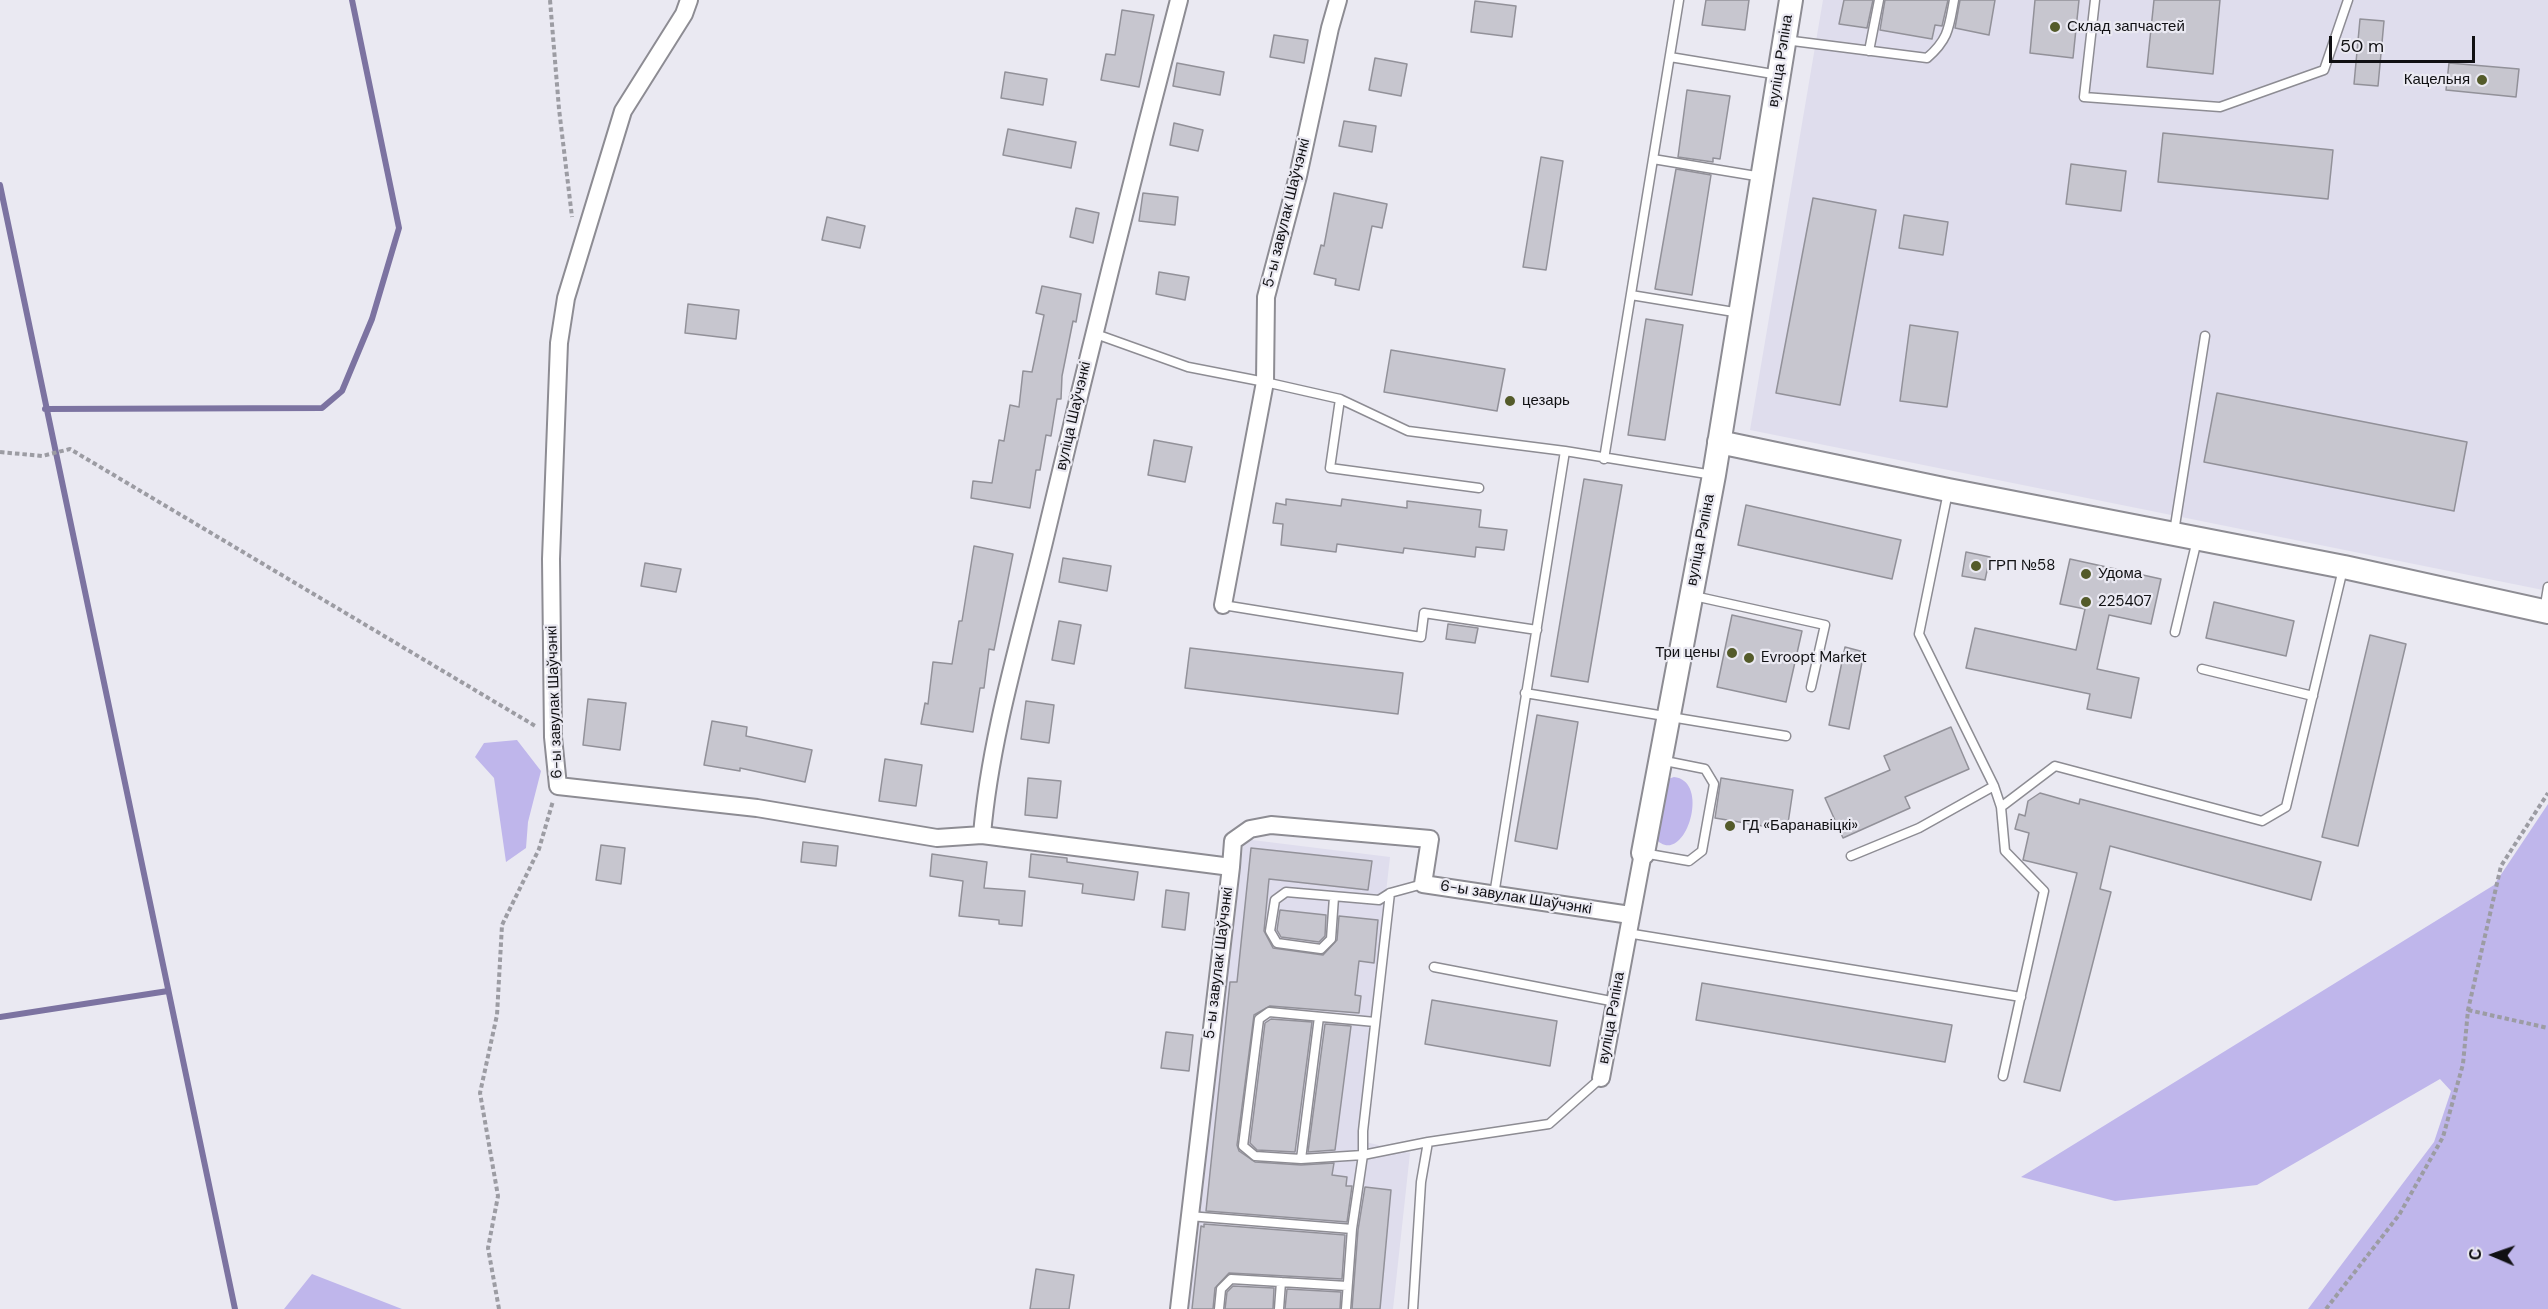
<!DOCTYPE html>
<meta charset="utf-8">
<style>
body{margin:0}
#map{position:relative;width:2548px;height:1309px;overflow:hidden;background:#eae9f2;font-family:"DM Sans",sans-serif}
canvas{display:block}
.north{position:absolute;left:2464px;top:1225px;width:60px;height:60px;-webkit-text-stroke:4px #eae9f2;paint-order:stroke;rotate:272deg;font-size:16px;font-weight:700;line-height:24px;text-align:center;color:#101013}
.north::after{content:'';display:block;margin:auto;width:21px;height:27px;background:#101013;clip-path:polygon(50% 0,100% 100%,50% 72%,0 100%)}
.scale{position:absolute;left:2329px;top:36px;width:146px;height:27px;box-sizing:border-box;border:3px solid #101013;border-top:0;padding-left:8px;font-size:18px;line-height:21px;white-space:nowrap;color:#101013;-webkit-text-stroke:4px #eae9f2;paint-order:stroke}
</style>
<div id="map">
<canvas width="2548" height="1309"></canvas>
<div class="north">С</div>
<div class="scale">50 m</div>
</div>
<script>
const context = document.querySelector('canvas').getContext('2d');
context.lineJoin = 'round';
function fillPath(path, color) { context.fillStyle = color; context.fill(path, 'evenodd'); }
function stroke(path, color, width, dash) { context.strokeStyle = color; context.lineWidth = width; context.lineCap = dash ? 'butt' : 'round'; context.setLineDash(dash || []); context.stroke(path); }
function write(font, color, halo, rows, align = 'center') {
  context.font = font + ' "DM Sans",sans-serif'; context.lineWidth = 4.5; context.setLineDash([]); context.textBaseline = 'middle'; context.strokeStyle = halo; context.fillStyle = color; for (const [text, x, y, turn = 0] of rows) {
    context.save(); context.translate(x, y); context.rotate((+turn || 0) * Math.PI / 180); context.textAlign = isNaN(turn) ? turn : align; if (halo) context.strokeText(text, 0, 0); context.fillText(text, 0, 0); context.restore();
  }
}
fillPath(new Path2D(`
 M1823 0H2548V591L1750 430Z
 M1244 839 1390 857 1358 1140 1410 1153 1393 1309H1187Z`), '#dfdded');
fillPath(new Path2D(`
 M517 740 541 771 528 822 526 848 506 862 494 778 475 757 484 743Z
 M1674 777C1713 781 1683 873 1654 837L1665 780Z
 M2548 804V1309H2308L2434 1142 2451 1091 2440 1079 2257 1185 2115 1201 2021 1177 2494 885Z
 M312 1274 402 1309H284Z`), '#bfb6eb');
stroke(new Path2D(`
 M0 185 235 1309
 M45 409 322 408 342 391 372 319 399 228 352 0
 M0 1017 168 991`), '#7c73a1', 6);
const building = new Path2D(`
 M1706 0H1749L1745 30 1702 25Z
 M1844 0H1873L1867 28 1839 24Z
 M1885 0H1948L1942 26 1935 25 1932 39 1880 30Z
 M1960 0H1995L1989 35 1955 28Z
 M2035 0H2079L2073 58 2030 53Z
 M2154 0H2220L2213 74 2147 67Z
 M1475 1 1516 6 1512 37 1471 32Z
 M1122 10 1154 15 1139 87 1101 80 1106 54 1115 55Z
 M2360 19 2384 21 2378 86 2354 84Z
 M1274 35 1308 40 1304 63 1270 57Z
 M1375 58 1407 64 1401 96 1369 90Z
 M1177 63 1224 72 1220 95 1173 86Z
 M2449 63 2519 69 2516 97 2446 90Z
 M1005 72 1047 79 1043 105 1001 98Z
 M1687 90 1730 96 1720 159 1713 158V162L1678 157Z
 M1344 121 1376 126 1372 152 1339 146Z
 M1174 123 1203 130 1198 151 1170 145Z
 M1008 129 1076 142 1071 168 1003 155Z
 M2163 133 2333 150 2328 199 2158 182Z
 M1541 157 1563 161 1546 270 1523 267Z
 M2071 164 2126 171 2121 211 2066 204Z
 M1676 169 1711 175 1692 295 1655 289Z
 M1143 193 1178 197 1175 225 1139 221Z
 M1334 193 1387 204 1382 228 1372 226 1359 290 1335 285 1336 279 1314 274 1321 245 1324 246Z
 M1813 198 1876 210 1840 405 1776 393Z
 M1076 208 1099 213 1093 243 1070 237Z
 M1904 215 1948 222 1943 255 1899 248Z
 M827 217 865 226 860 248 822 240Z
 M1159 272 1189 277 1185 300 1156 294Z
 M1042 286 1081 294 1076 322 1073 321 1062 376 1061 399H1057L1051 436 1046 435 1040 470H1036L1030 508 971 498 973 481 992 483 999 440 1004 441 1010 405 1019 407 1023 371 1032 372 1044 315 1036 313Z
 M688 304 739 310 736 339 685 333Z
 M1646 319 1683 325 1665 440 1628 435Z
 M1910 325 1958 332 1947 407 1900 401Z
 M1391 350 1505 369 1497 411 1384 392Z
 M2217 393 2467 442 2454 511 2204 462Z
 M1154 440 1192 447 1185 482 1148 475Z
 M1584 479 1622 485 1588 682 1551 676Z
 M1286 499 1341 506 1342 499 1407 508V501L1481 510 1479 527 1507 530 1504 550 1476 547 1475 557 1404 548 1403 553 1337 544 1336 552 1281 545 1283 524 1273 523 1276 503 1286 505Z
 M1746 505 1901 540 1892 579 1738 545Z
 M974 546 1013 554 994 650 989 649 984 688H980L973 732 921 724 925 703 928 704 933 662 952 664 959 621H962Z
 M1966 552 1990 557 1985 580 1962 576Z
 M1063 558 1111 566 1107 591 1059 582Z
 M2070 559 2161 579 2151 624 2109 615 2097 669 2139 678 2131 718 2087 709 2090 694 1966 668 1975 628 2076 650 2085 609 2060 604Z
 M645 563 681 569 676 592 641 586Z
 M2214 602 2294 621 2286 656 2206 638Z
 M1732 615 1802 631 1786 702 1717 687Z
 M1059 621 1081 625 1074 664 1052 660Z
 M1448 624 1478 628 1475 643 1446 639Z
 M2370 635 2406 644 2358 846 2322 837Z
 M1845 647 1864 652 1849 729 1829 725Z
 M1190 648 1403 673 1398 714 1185 688Z
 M588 699 626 703 620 750 583 745Z
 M1026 701 1054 705 1049 743 1021 739Z
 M1537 715 1578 722 1557 849 1515 841Z
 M712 721 747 727 746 736 812 750 805 782 740 768V771L704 765Z
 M1951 727 1969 769 1905 797 1910 808 1843 838 1825 798 1890 770 1884 756Z
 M885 759 922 765 916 806 879 801Z
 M1028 778 1061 781 1057 818 1025 815Z
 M1721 778 1793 790 1787 830 1715 818Z
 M2040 793 2079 804 2080 799 2321 862 2311 900 2110 846 2100 889 2111 892 2060 1091 2024 1082 2077 873 2023 860 2029 833 2015 829 2019 814 2025 816 2028 801Z
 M803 842 838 846 836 866 801 862Z
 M601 845 625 848 621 884 596 880Z
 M1251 848 1372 861 1368 890 1269 879 1264 931 1273 948 1323 955 1337 940 1339 916 1378 920 1374 963 1359 961 1355 995 1361 996 1359 1013 1270 1006 1254 1015 1237 1145 1239 1151 1255 1162 1301 1165 1334 1163 1332 1175 1347 1177 1346 1186H1352L1347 1222 1206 1211 1230 982H1237Z
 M932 854 987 862 984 888 1025 891 1022 926 999 924V920L959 916 963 881 930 876Z
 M1031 854 1067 858V862L1138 872 1134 900 1082 893 1083 884 1029 877Z
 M1166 890 1189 893 1185 930 1162 927Z
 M1280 910 1326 915 1325 936 1319 942 1281 937 1277 930Z
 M1702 983 1952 1025 1945 1062 1696 1020Z
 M1432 1000 1557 1021 1550 1066 1425 1044Z
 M1271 1019 1312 1022 1295 1152 1257 1150 1250 1143 1265 1023Z
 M1325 1024 1351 1026 1335 1150 1308 1152Z
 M1166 1032 1193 1035 1189 1071 1161 1068Z
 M1365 1187 1391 1190 1380 1309H1352L1358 1230Z
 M1204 1224 1345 1235 1342 1279 1229 1273 1215 1288 1213 1309H1192L1201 1226 1204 1227Z
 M1036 1269 1074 1275 1069 1309H1030Z
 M1233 1286 1274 1288 1273 1309H1225L1227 1292Z
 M1287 1289 1341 1292 1340 1309H1285Z`);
fillPath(building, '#c7c6cf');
stroke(building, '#929199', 1.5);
const lane = new Path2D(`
 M2095 0 2084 97 2220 107 2324 70 2348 0
 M1785 40 1927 58C1949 39 1949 27 1954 0
 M1869 51 1879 0
 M1670 57 1779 75
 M1653 159 1762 177
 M1631 295 1740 313
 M1093 333 1188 367 1265 382 1340 399 1408 431 1565 451 1713 475
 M1340 399 1330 468 1479 488
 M1604 459 1679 0
 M1948 492 1919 634 1994 786
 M2174 532 2205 336
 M1694 596 1825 625 1811 687
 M1223 605 1421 637 1424 613 1537 630
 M2544 611 2548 587
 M2175 632 2197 540
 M2202 669 2313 696
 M1525 693 1786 736
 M2001 807 2055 766 2262 821 2286 807 2343 569
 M1643 853 1689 861 1702 851 1714 784 1705 769 1660 760
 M1851 856 1919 828 1994 786 2001 807 2005 851 2044 891 2003 1076
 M1494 895 1565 451
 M1334 897 1331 939 1321 949 1277 943 1270 931 1275 900 1286 892 1379 900 1390 893 1423 884
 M1627 933 2021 997
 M1434 967 1616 1002
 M1375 1022 1269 1012 1259 1019 1243 1146 1255 1156 1301 1159 1363 1155V1131L1390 893
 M1301 1159 1319 1017
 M1189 1216 1352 1229 1363 1155 1428 1142 1549 1124 1601 1078
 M1219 1309 1221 1289 1231 1279 1347 1286
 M1279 1309 1281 1282
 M1346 1309 1352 1229
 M1413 1309 1421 1182 1428 1142`);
const street = new Path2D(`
 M689 0 684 14 623 111 566 298 559 343 551 559 553 737 558 786 757 808 937 838 982 835 1231 867 1179 1309
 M1223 605 1265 382 1266 297 1298 176 1330 28 1338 0
 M982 835C990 738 1021 637 1044 542 1087 361 1132 180 1179 0
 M1231 867 1233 841 1250 829 1271 825 1430 839 1423 884 1630 915
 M1601 1078 1643 853`);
const secondary = new Path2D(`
 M1719 442 1948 490 2344 567 2548 612
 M1643 853 1714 475 1791 0`);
stroke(lane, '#8d8c93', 11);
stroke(street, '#8d8c93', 20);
stroke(secondary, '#8d8c93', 26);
stroke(new Path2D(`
 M550 0 559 109 572 217
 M0 452 42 456 70 449 537 727
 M2468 1010 2548 1028
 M499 1309 488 1248 498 1196 480 1093 497 1015 502 925 539 849 553 801
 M2326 1309 2399 1215 2443 1137 2463 1064 2468 1010 2501 866 2548 793`), '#9c9ca3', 4, [4.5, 3]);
stroke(lane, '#fff', 8);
stroke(street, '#fff', 16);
stroke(secondary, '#fff', 22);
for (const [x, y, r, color] of [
 [2055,27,6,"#545b2a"],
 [2482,80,6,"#545b2a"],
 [1510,401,6,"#545b2a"],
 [1976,566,6,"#545b2a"],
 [2086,574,6,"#545b2a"],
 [2086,602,6,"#545b2a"],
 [1732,653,6,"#545b2a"],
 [1749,658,6,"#545b2a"],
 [1730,826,6,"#545b2a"]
]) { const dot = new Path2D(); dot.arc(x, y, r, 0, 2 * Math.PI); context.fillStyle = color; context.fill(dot); stroke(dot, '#eae9f2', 2); }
write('15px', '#101013', '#eae9f2', [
 ["Склад запчастей",2067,27],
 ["Кацельня",2470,80,"right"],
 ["цезарь",1522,401],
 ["ГРП №58",1988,566],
 ["Удома",2098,574],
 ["225407",2098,602],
 ["Три цены",1720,653,"right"],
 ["Evroopt Market",1761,658],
 ["ГД «Баранавіцкі»",1742,826]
], 'left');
write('15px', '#101013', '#eae9f2', [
 ["вуліца Рэпіна",1781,61,-81],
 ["5-ы завулак Шаўчэнкі",1287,213,-76],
 ["вуліца Шаўчэнкі",1074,416,-77],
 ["вуліца Рэпіна",1701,540,-79],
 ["6-ы завулак Шаўчэнкі",555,702,-92],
 ["6-ы завулак Шаўчэнкі",1516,898,9],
 ["5-ы завулак Шаўчэнкі",1219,963,-83],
 ["вуліца Рэпіна",1612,1018,-80]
]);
</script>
